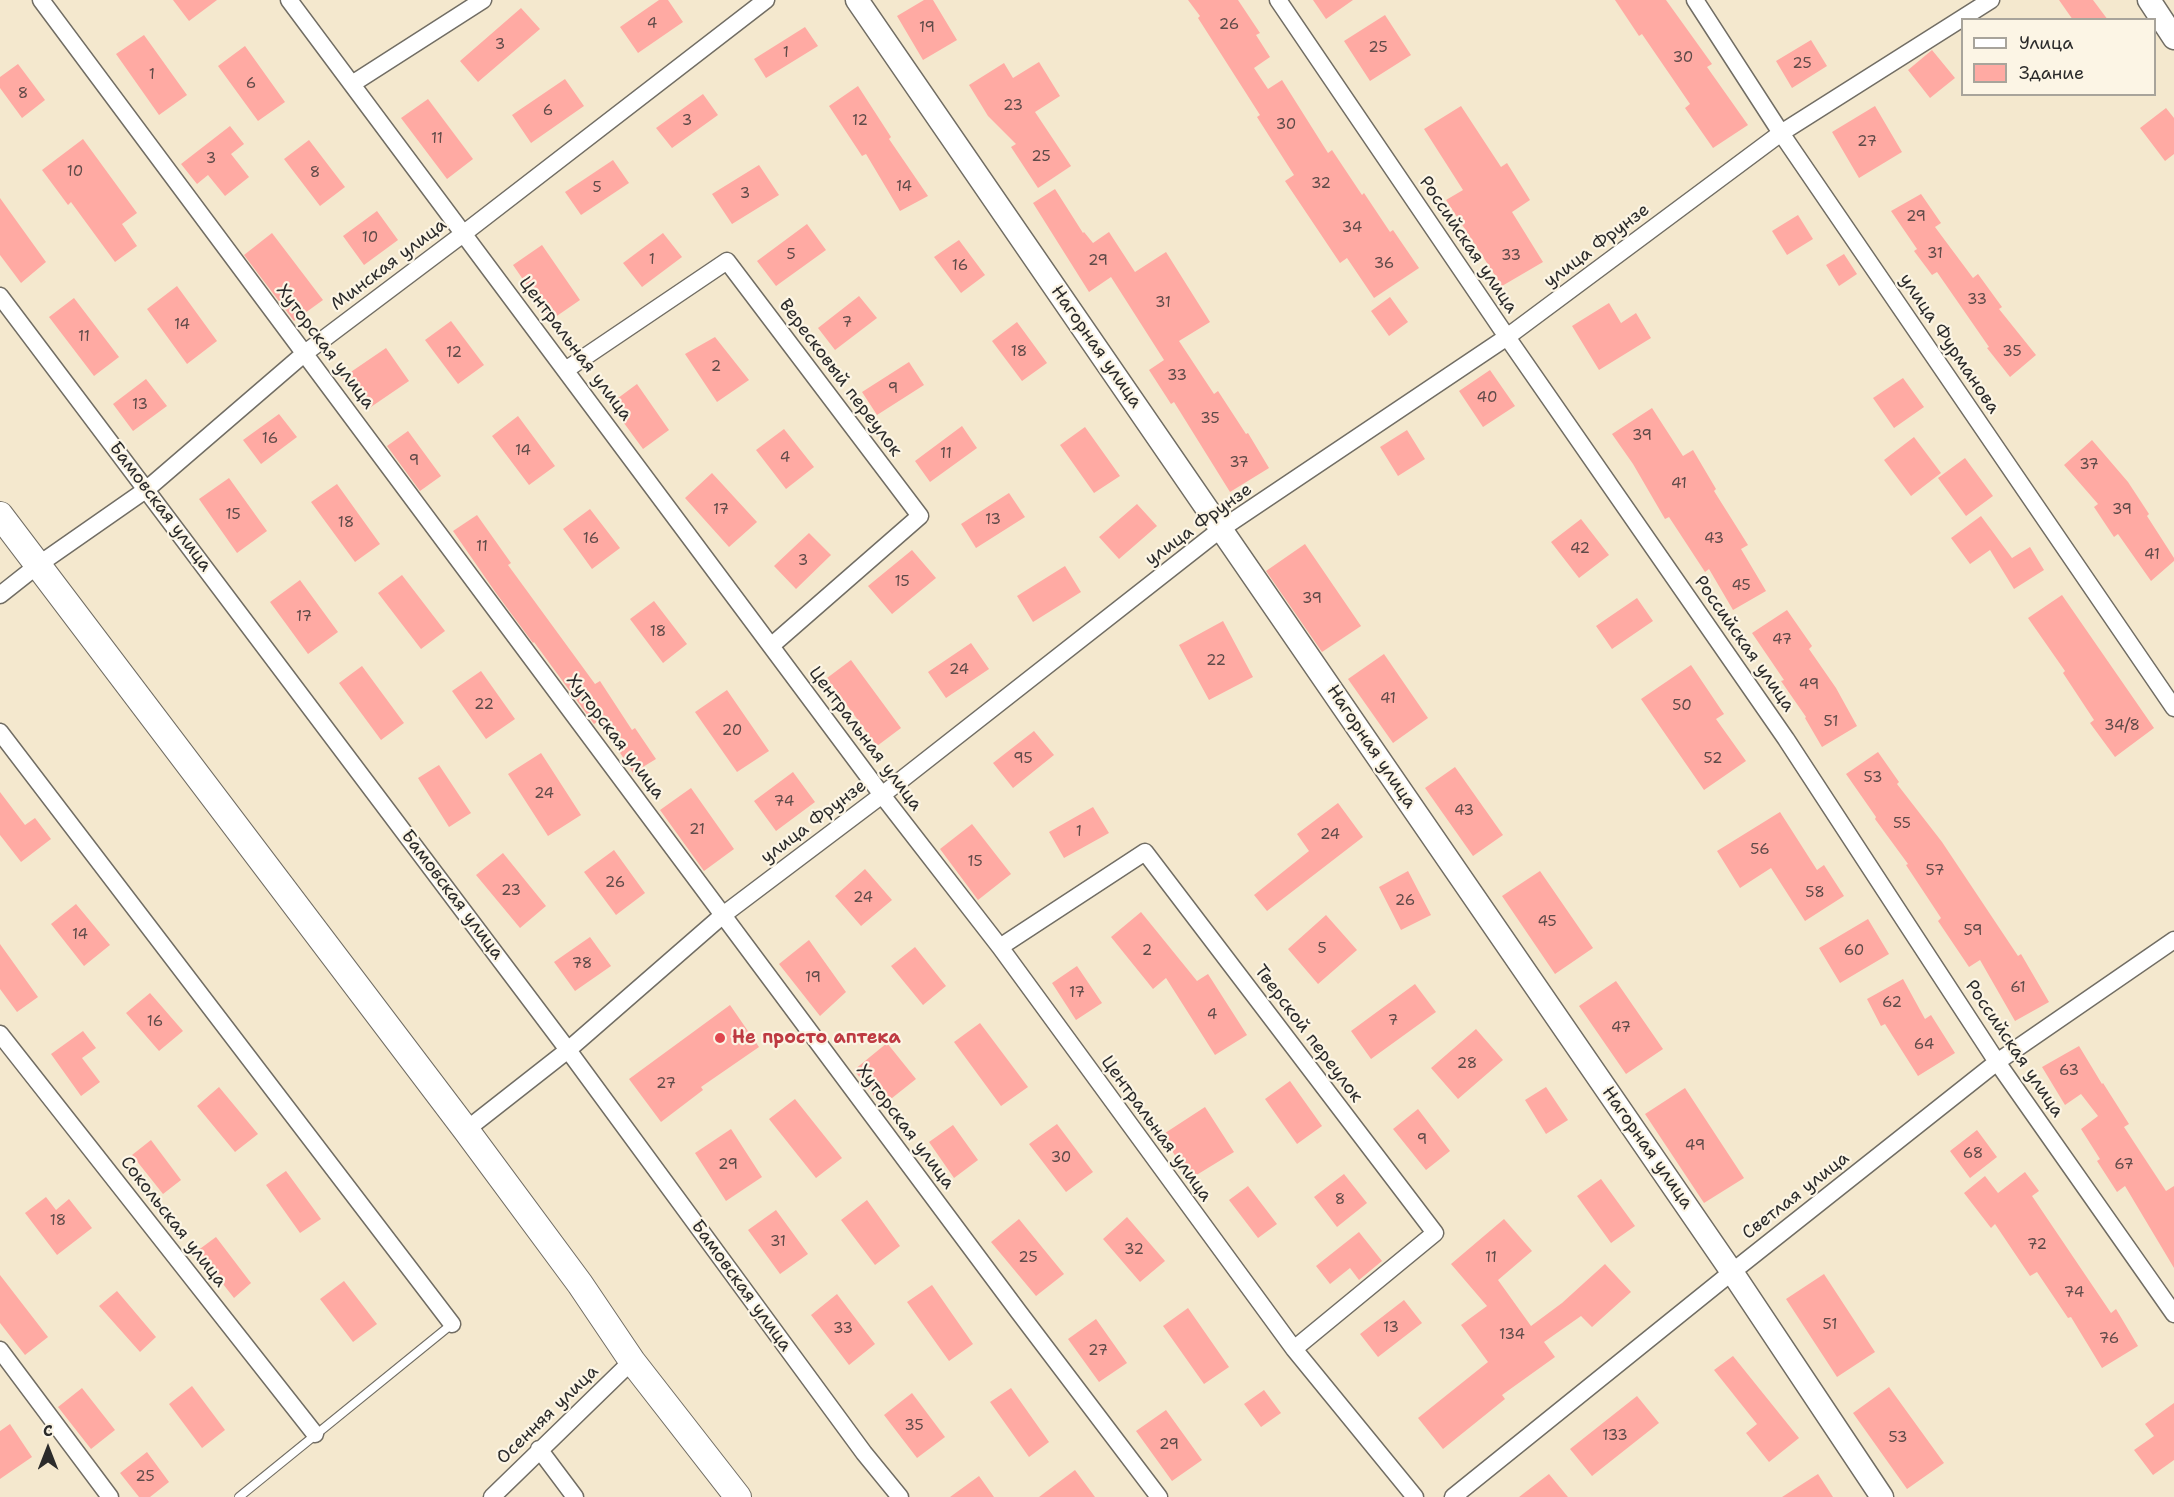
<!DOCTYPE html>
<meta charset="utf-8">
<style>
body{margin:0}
#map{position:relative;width:2174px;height:1497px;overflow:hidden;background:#f4e8ce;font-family:"Shantell Sans",sans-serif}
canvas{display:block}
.legend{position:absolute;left:1961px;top:18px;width:195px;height:78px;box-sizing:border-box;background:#fcf5e5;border:2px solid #a8a49b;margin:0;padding:8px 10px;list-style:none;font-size:18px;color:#2b2b2b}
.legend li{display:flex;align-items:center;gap:12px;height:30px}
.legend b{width:30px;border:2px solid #a8a49b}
.north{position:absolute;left:18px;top:1419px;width:60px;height:60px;-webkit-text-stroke:4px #fcf5e5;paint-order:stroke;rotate:0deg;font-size:16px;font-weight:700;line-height:24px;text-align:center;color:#2b2b2b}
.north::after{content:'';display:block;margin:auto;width:21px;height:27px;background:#2b2b2b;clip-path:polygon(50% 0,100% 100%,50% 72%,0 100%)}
</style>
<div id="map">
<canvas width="2174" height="1497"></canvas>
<ul class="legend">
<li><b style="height:8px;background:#fff"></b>Улица</li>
<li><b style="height:16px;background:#ffaaa3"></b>Здание</li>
</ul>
<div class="north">С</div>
</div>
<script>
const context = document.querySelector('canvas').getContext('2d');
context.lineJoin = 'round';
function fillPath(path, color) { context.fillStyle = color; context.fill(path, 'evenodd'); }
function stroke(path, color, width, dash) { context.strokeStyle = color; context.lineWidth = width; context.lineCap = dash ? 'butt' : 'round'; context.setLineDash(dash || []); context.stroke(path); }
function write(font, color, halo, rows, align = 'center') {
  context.font = font + ' "Shantell Sans",sans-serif'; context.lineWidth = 4.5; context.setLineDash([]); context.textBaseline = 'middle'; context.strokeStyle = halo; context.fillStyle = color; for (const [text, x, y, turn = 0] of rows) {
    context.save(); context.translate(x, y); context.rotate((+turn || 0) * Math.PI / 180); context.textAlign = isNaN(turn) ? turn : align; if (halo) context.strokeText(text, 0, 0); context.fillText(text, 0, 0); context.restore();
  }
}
fillPath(new Path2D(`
 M173 0H217L189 21Z
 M659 0H668L683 22 638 53 620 27Z
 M924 0H933L957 40 923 60 897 16Z
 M1188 0H1238L1260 33 1256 35 1270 57 1254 68 1268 89 1282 80 1328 153 1332 150 1362 195 1364 193 1390 232 1393 230 1419 268 1374 298 1347 258 1340 263 1285 181 1294 175 1257 117 1260 115 1198 18 1200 16Z
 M1313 0H1353L1326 19Z
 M1615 0H1666L1712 64 1707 67 1748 125 1713 148 1685 108 1690 104 1642 34 1639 36Z
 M2059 0H2093L2108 20H2073Z
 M521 8 540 29 478 82 460 61Z
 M1385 15 1411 55 1370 81 1344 41Z
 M805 27 818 46 766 78 754 59Z
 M144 35 187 95 159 115 116 54Z
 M1811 40 1827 66 1792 88 1776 61Z
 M245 46 285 102 258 121 218 66Z
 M1932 50 1955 78 1930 98 1908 70Z
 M1039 62 1060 96 1035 112 1071 166 1038 188 1011 147 1016 144 988 116 969 85 1004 63 1013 78Z
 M18 64 45 100 22 118 0 88V77Z
 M565 79 584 106 531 143 512 115Z
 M858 86 891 137 889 139 928 196 900 211 866 154 862 156 829 106Z
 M703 94 718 115 672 148 656 128Z
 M428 99 473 159 447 179 401 118Z
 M1461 106 1501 167 1507 163 1530 200 1512 212 1543 262 1502 286 1446 200 1463 190 1424 129Z
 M1875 106 1902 152 1859 178 1832 132Z
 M2166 108 2174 118V154L2165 161 2140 128Z
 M230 126 244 144 231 154 249 177 225 196 208 175 197 184 181 164Z
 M83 139 137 213 122 224 137 246 115 262 71 202 68 205 42 170Z
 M309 140 345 187 320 206 284 159Z
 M613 160 629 183 581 215 565 192Z
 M759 165 779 195 732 224 712 194Z
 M1055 189 1083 233 1084 232 1093 243 1109 232 1135 272 1166 252 1210 322 1179 341 1214 394 1218 391 1246 434 1248 433 1269 468 1230 492 1174 402 1171 404 1149 370 1164 360 1111 277 1089 292 1033 203Z
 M1921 194 1941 223 1935 227 1973 278 1978 274 2002 307 1999 309 2036 355 2010 377 1987 348 1989 347 1937 272 1932 275 1914 251 1917 249 1891 211Z
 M0 198 46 262 21 283 0 255Z
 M377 211 398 240 364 265 343 236Z
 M1798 215 1813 239 1787 255 1772 231Z
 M807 224 826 250 776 286 757 261Z
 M272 233 323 300 294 321 244 255Z
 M663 233 682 257 642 287 623 263Z
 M959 240 985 275 961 293 934 257Z
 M542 245 580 300 551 320 513 265Z
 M1844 254 1857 274 1839 286 1826 265Z
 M177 286 217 341 187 364 147 309Z
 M859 296 877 318 835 350 818 328Z
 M1390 297 1408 322 1389 336 1371 311Z
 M74 298 119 357 94 376 49 317Z
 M1609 303 1621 323 1636 313 1651 338 1599 370 1572 326Z
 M451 321 484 365 458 384 425 340Z
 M1017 322 1047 363 1022 381 992 341Z
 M715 337 749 380 717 402 685 354Z
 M386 348 409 381 365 411 342 378Z
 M909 362 924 385 877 415 862 392Z
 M1490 370 1515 406 1483 427 1459 391Z
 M1903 378 1924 407 1894 428 1873 398Z
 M146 379 167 406 133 431 113 404Z
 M637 384 669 430 643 449 610 404Z
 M1652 408 1683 456 1693 450 1716 489 1714 491 1748 545 1741 549 1766 591 1733 610 1709 569 1705 572 1669 517 1665 519 1633 464 1612 434Z
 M279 414 297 437 261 464 243 440Z
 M518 416 555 466 529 485 492 436Z
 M962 426 977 448 930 482 915 461Z
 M1085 427 1120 476 1094 493 1060 445Z
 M784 429 814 467 786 489 756 450Z
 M1407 430 1425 459 1398 476 1380 447Z
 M408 431 441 476 420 491 387 446Z
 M1914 437 1941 473 1911 496 1884 460Z
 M2092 440 2128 482 2149 514 2147 516 2174 558V561L2151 581 2118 534 2114 537 2094 507 2098 504 2064 465Z
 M1965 458 1993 496 1966 516 1938 478Z
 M712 473 757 522 729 547 685 498Z
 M229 478 267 531 237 553 199 499Z
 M337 484 380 544 355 562 311 502Z
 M1009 493 1025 517 976 548 961 524Z
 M1137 504 1157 526 1119 559 1099 537Z
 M590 509 620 548 592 569 563 529Z
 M477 515 511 563 508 565 595 684 600 681 632 730 635 728 656 759 633 773 599 720 594 724 534 642 533 643 496 593 453 531Z
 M1981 516 2012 558 2030 547 2044 570 2014 589 1990 550 1970 564 1951 538Z
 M1581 519 1609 555 1579 578 1551 542Z
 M809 533 831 555 796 589 774 566Z
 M1305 544 1361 626 1322 652 1266 571Z
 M912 550 936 578 892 614 868 586Z
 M1065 566 1081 592 1033 622 1017 596Z
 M402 575 445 631 421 649 378 593Z
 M300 580 338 632 308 654 270 602Z
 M2062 595 2154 728 2115 757 2090 723 2094 720 2063 673 2065 671 2028 618Z
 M1637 598 1653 621 1612 649 1596 626Z
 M654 601 687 644 663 663 630 619Z
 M1787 610 1812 646 1809 649 1836 688 1857 726 1822 747 1805 718 1806 717 1781 681 1784 680 1752 633Z
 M1223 621 1253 677 1209 700 1179 645Z
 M971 643 989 669 946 698 928 672Z
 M1384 654 1428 718 1393 743 1348 679Z
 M851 660 901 728 877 746 827 678Z
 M1691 665 1724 714 1716 719 1746 761 1704 790 1641 699Z
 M362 666 404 723 381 740 339 683Z
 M481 671 515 719 486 739 452 691Z
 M727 690 769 751 737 772 695 712Z
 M1034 731 1054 755 1013 788 993 763Z
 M1878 752 1899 782 1897 784 1942 842 2018 956 2021 954 2049 1002 2015 1021 1980 960 1969 967 1938 921 1941 918 1906 865 1908 864 1875 819 1876 817 1846 774Z
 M541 753 581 815 548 836 508 774Z
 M439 765 471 813 449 827 418 778Z
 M1455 767 1503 835 1473 856 1425 788Z
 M793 772 815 802 776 831 754 801Z
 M691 788 734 849 704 871 660 810Z
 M0 792 25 825 35 818 51 839 21 862 0 835Z
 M1338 803 1363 837 1267 911 1254 895 1309 851 1297 834Z
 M1093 807 1109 833 1064 858 1049 832Z
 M1780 812 1817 870 1824 865 1844 896 1805 921 1771 868 1740 888 1717 851Z
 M972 824 1011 874 978 900 940 849Z
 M614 850 645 893 616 915 584 872Z
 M503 853 546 906 520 928 476 875Z
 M865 869 892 900 861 926 835 896Z
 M1408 871 1431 915 1401 930 1379 887Z
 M1540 871 1593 948 1555 974 1502 896Z
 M76 904 110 945 84 966 51 924Z
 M1141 912 1197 981 1208 974 1247 1035 1215 1055 1166 978 1153 989 1111 937Z
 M1326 915 1357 950 1318 984 1288 949Z
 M1868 919 1889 954 1840 983 1819 948Z
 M590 937 611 966 575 991 554 962Z
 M809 940 846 992 820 1016 779 964Z
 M0 944 38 997 17 1012 0 989Z
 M915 947 946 986 923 1005 891 966Z
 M1077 966 1102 1003 1076 1020 1052 983Z
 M1903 979 1925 1019 1931 1015 1955 1053 1918 1076 1885 1024 1881 1026 1867 999Z
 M1616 981 1663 1049 1626 1074 1579 1006Z
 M1415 984 1436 1012 1371 1059 1351 1031Z
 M150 993 183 1031 159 1051 126 1013Z
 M730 1005 759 1047 701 1087 703 1090 661 1122 629 1079Z
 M980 1023 1028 1087 1001 1106 954 1042Z
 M1476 1029 1503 1060 1458 1099 1431 1068Z
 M83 1031 96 1048 82 1058 100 1082 81 1096 51 1054Z
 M887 1043 916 1079 882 1106 854 1070Z
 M2079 1046 2102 1084 2103 1083 2129 1124 2124 1127 2166 1191 2174 1186V1268L2125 1186 2117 1192 2097 1161 2100 1159 2081 1129 2098 1116 2081 1094 2065 1105 2042 1067Z
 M1290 1081 1322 1126 1297 1144 1265 1099Z
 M219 1087 258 1134 235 1152 197 1106Z
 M1546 1087 1568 1120 1546 1134 1525 1100Z
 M1685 1088 1744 1178 1704 1203 1645 1114Z
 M795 1099 842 1158 816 1178 769 1119Z
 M1205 1107 1234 1152 1190 1179 1162 1135Z
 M1418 1109 1450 1151 1426 1170 1393 1129Z
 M1057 1124 1093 1172 1066 1192 1029 1144Z
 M953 1125 978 1160 954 1178 929 1142Z
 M731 1129 762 1177 726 1201 695 1153Z
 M1977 1130 1997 1157 1970 1178 1950 1151Z
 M151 1140 181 1180 163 1194 132 1155Z
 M286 1171 321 1219 300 1233 266 1185Z
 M2025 1172 2039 1191 2032 1196 2111 1313 2116 1309 2138 1346 2102 1368 2071 1317 2068 1318 2037 1272 2030 1276 1995 1224 1991 1228 1964 1193 1985 1176 1998 1193Z
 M1344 1174 1367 1203 1337 1227 1314 1197Z
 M1601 1179 1635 1226 1611 1243 1577 1196Z
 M1248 1186 1277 1224 1258 1238 1229 1200Z
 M46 1197 56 1210 69 1199 92 1228 57 1255 25 1213Z
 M867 1200 900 1246 875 1265 841 1220Z
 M776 1210 808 1254 780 1274 748 1230Z
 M1127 1217 1165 1261 1140 1282 1103 1239Z
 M1019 1219 1064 1274 1036 1296 991 1242Z
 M1504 1219 1532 1251 1498 1280 1531 1326 1562 1303 1605 1264 1631 1292 1592 1327 1581 1316 1544 1342 1555 1357 1502 1395 1505 1399 1443 1449 1418 1418 1488 1362 1461 1325 1487 1306 1451 1264Z
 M1359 1232 1382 1261 1359 1280 1350 1268 1330 1284 1316 1266Z
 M216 1237 251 1283 234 1298 197 1251Z
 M1824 1274 1875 1352 1837 1377 1786 1299Z
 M0 1275 48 1337 25 1355 0 1323Z
 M344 1281 377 1324 353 1342 320 1299Z
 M932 1285 973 1344 949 1361 907 1302Z
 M117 1291 156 1337 140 1352 99 1306Z
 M837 1294 875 1344 849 1365 811 1315Z
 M1404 1300 1422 1323 1378 1357 1360 1334Z
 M1188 1308 1229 1367 1204 1384 1163 1326Z
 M1096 1319 1127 1363 1099 1382 1068 1339Z
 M1733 1356 1799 1438 1769 1462 1746 1433 1757 1424 1714 1370Z
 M192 1386 225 1430 202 1448 169 1404Z
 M1889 1387 1944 1463 1907 1489 1853 1413Z
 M82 1388 115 1430 91 1449 58 1407Z
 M1011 1388 1049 1442 1029 1457 990 1402Z
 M1264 1390 1281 1413 1261 1427 1244 1404Z
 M912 1393 945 1437 917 1458 884 1415Z
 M1637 1396 1659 1423 1592 1476 1570 1449Z
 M2174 1403V1460L2153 1475 2134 1450 2154 1436 2145 1424Z
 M1166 1410 1202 1460 1172 1481 1136 1431Z
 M10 1424 32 1457 0 1479V1431Z
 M147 1452 169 1482 150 1497H139L120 1473Z
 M1075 1470 1095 1497H1039Z
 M1549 1474 1568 1497H1519Z
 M1818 1474 1833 1497H1782Z
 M979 1476 994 1497H950Z`), '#ffaaa3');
const lane = new Path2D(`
 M239 1497 452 1324`);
const street = new Path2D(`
 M41 0 1018 1311 1159 1497
 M289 0 882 795 1000 947 1294 1349 1415 1497
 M1278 0 1507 337 1786 739 1997 1062 2174 1314
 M1695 0 1781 133 2174 708
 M352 84 483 0
 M0 296 568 1050 864 1453 900 1497
 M567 369 727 261 920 516 771 646
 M0 595 38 565 147 489 305 353 463 234 766 0
 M0 732 452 1324
 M1000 947 1145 852 1435 1233 1294 1349
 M0 1034 315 1434
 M466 1130 568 1050 723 915 882 795 1221 529 1507 337 1781 133 1991 0
 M0 1350 110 1497
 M539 1449 575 1497
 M492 1497 632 1361
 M1453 1497 1732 1272 1997 1062 2174 940`);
const secondary = new Path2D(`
 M857 0 1732 1272 1882 1497
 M2149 0 2174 38`);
const primary = new Path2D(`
 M0 515 466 1130 580 1284 632 1361 738 1497`);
stroke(lane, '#716d64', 10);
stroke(street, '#716d64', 19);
stroke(secondary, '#716d64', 25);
stroke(primary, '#716d64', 28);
stroke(lane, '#fff', 8);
stroke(street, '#fff', 16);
stroke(secondary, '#fff', 22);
stroke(primary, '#fff', 26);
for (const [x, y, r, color] of [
 [720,1038,6,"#e0444e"]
]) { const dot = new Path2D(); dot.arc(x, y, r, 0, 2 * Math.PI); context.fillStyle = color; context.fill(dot); stroke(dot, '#fcf5e5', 2); }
write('15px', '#604b49', null, [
 ["4",652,24],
 ["26",1229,25],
 ["19",927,28],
 ["3",500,45],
 ["25",1378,48],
 ["1",786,53],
 ["30",1683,58],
 ["25",1802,64],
 ["1",152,75],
 ["6",251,84],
 ["8",23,94],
 ["23",1013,106],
 ["6",548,111],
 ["3",687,121],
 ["12",860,121],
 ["30",1286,125],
 ["11",437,139],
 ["27",1867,142],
 ["25",1041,157],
 ["3",211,159],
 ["10",75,172],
 ["8",315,173],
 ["32",1321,184],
 ["14",904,187],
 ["5",597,188],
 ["3",745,194],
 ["29",1916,217],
 ["34",1352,228],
 ["10",370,238],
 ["31",1935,254],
 ["5",791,255],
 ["33",1511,256],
 ["1",652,260],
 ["29",1098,261],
 ["36",1384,264],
 ["16",960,266],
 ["33",1977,300],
 ["31",1163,303],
 ["7",847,323],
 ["14",182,325],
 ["11",84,337],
 ["18",1019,352],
 ["35",2012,352],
 ["12",454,353],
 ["2",716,367],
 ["33",1177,376],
 ["9",893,389],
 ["40",1487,398],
 ["13",140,405],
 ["35",1210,419],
 ["39",1642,436],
 ["16",270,439],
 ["14",523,451],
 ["11",946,454],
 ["4",785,458],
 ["9",414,461],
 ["37",1239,463],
 ["37",2089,465],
 ["41",1679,484],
 ["17",721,510],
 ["39",2122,510],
 ["15",233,515],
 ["13",993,520],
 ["18",346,523],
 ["16",591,539],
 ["43",1714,539],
 ["11",482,547],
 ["42",1580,549],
 ["41",2152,555],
 ["3",803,561],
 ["15",902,582],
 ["45",1741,586],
 ["39",1312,599],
 ["17",304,617],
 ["18",658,632],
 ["47",1782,640],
 ["22",1216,661],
 ["24",959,670],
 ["49",1809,685],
 ["41",1388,699],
 ["22",484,705],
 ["50",1682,706],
 ["51",1831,722],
 ["34/8",2122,726],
 ["20",732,731],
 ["95",1023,759],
 ["52",1713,759],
 ["53",1873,778],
 ["24",544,794],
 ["74",784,802],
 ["43",1464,811],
 ["55",1902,824],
 ["21",697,830],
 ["1",1079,832],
 ["24",1330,835],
 ["56",1760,850],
 ["15",975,862],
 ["57",1935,871],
 ["26",615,883],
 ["23",511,891],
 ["58",1815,893],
 ["24",863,898],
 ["26",1405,901],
 ["45",1547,922],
 ["59",1973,931],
 ["14",80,935],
 ["5",1322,949],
 ["2",1147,951],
 ["60",1854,951],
 ["78",582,964],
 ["19",813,978],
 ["61",2018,988],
 ["17",1077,993],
 ["62",1892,1003],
 ["4",1212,1015],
 ["7",1393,1021],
 ["16",155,1022],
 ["47",1621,1028],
 ["64",1924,1045],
 ["28",1467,1064],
 ["63",2069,1071],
 ["27",666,1084],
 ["9",1422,1140],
 ["49",1695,1146],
 ["68",1973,1154],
 ["30",1061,1158],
 ["29",728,1165],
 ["67",2124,1165],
 ["8",1340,1200],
 ["18",58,1221],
 ["31",778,1242],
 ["72",2037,1245],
 ["32",1134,1250],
 ["25",1028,1258],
 ["11",1491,1258],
 ["74",2074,1293],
 ["51",1830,1325],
 ["13",1391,1328],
 ["33",843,1329],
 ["134",1512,1335],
 ["76",2109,1339],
 ["27",1098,1351],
 ["35",914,1426],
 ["133",1615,1436],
 ["53",1898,1438],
 ["29",1169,1445],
 ["25",145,1477]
]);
write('18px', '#2b2b2b', '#fcf5e5', [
 ["Российская улица",1468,245,56],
 ["улица Фрунзе",1597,246,-37],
 ["Минская улица",389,265,-37],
 ["улица Фурманова",1949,344,56],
 ["Хуторская улица",325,347,53],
 ["Нагорная улица",1096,347,55],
 ["Центральная улица",575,349,53],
 ["Вересковый переулок",840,378,53],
 ["Бамовская улица",160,507,53],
 ["улица Фрунзе",1199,525,-36],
 ["Российская улица",1744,644,55],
 ["Хуторская улица",615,737,53],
 ["Центральная улица",865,739,53],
 ["Нагорная улица",1371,747,56],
 ["улица Фрунзе",814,822,-37],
 ["Бамовская улица",452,895,53],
 ["Тверской переулок",1308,1034,53],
 ["Российская улица",2014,1049,56],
 ["Хуторская улица",905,1127,53],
 ["Центральная улица",1156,1129,54],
 ["Нагорная улица",1647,1148,55],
 ["Светлая улица",1796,1196,-38],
 ["Сокольская улица",173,1222,52],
 ["Бамовская улица",741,1286,54],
 ["Осенняя улица",548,1415,-44]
]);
write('bold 18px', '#be3a42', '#fcf5e5', [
 ["Не просто аптека",732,1038]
], 'left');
</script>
